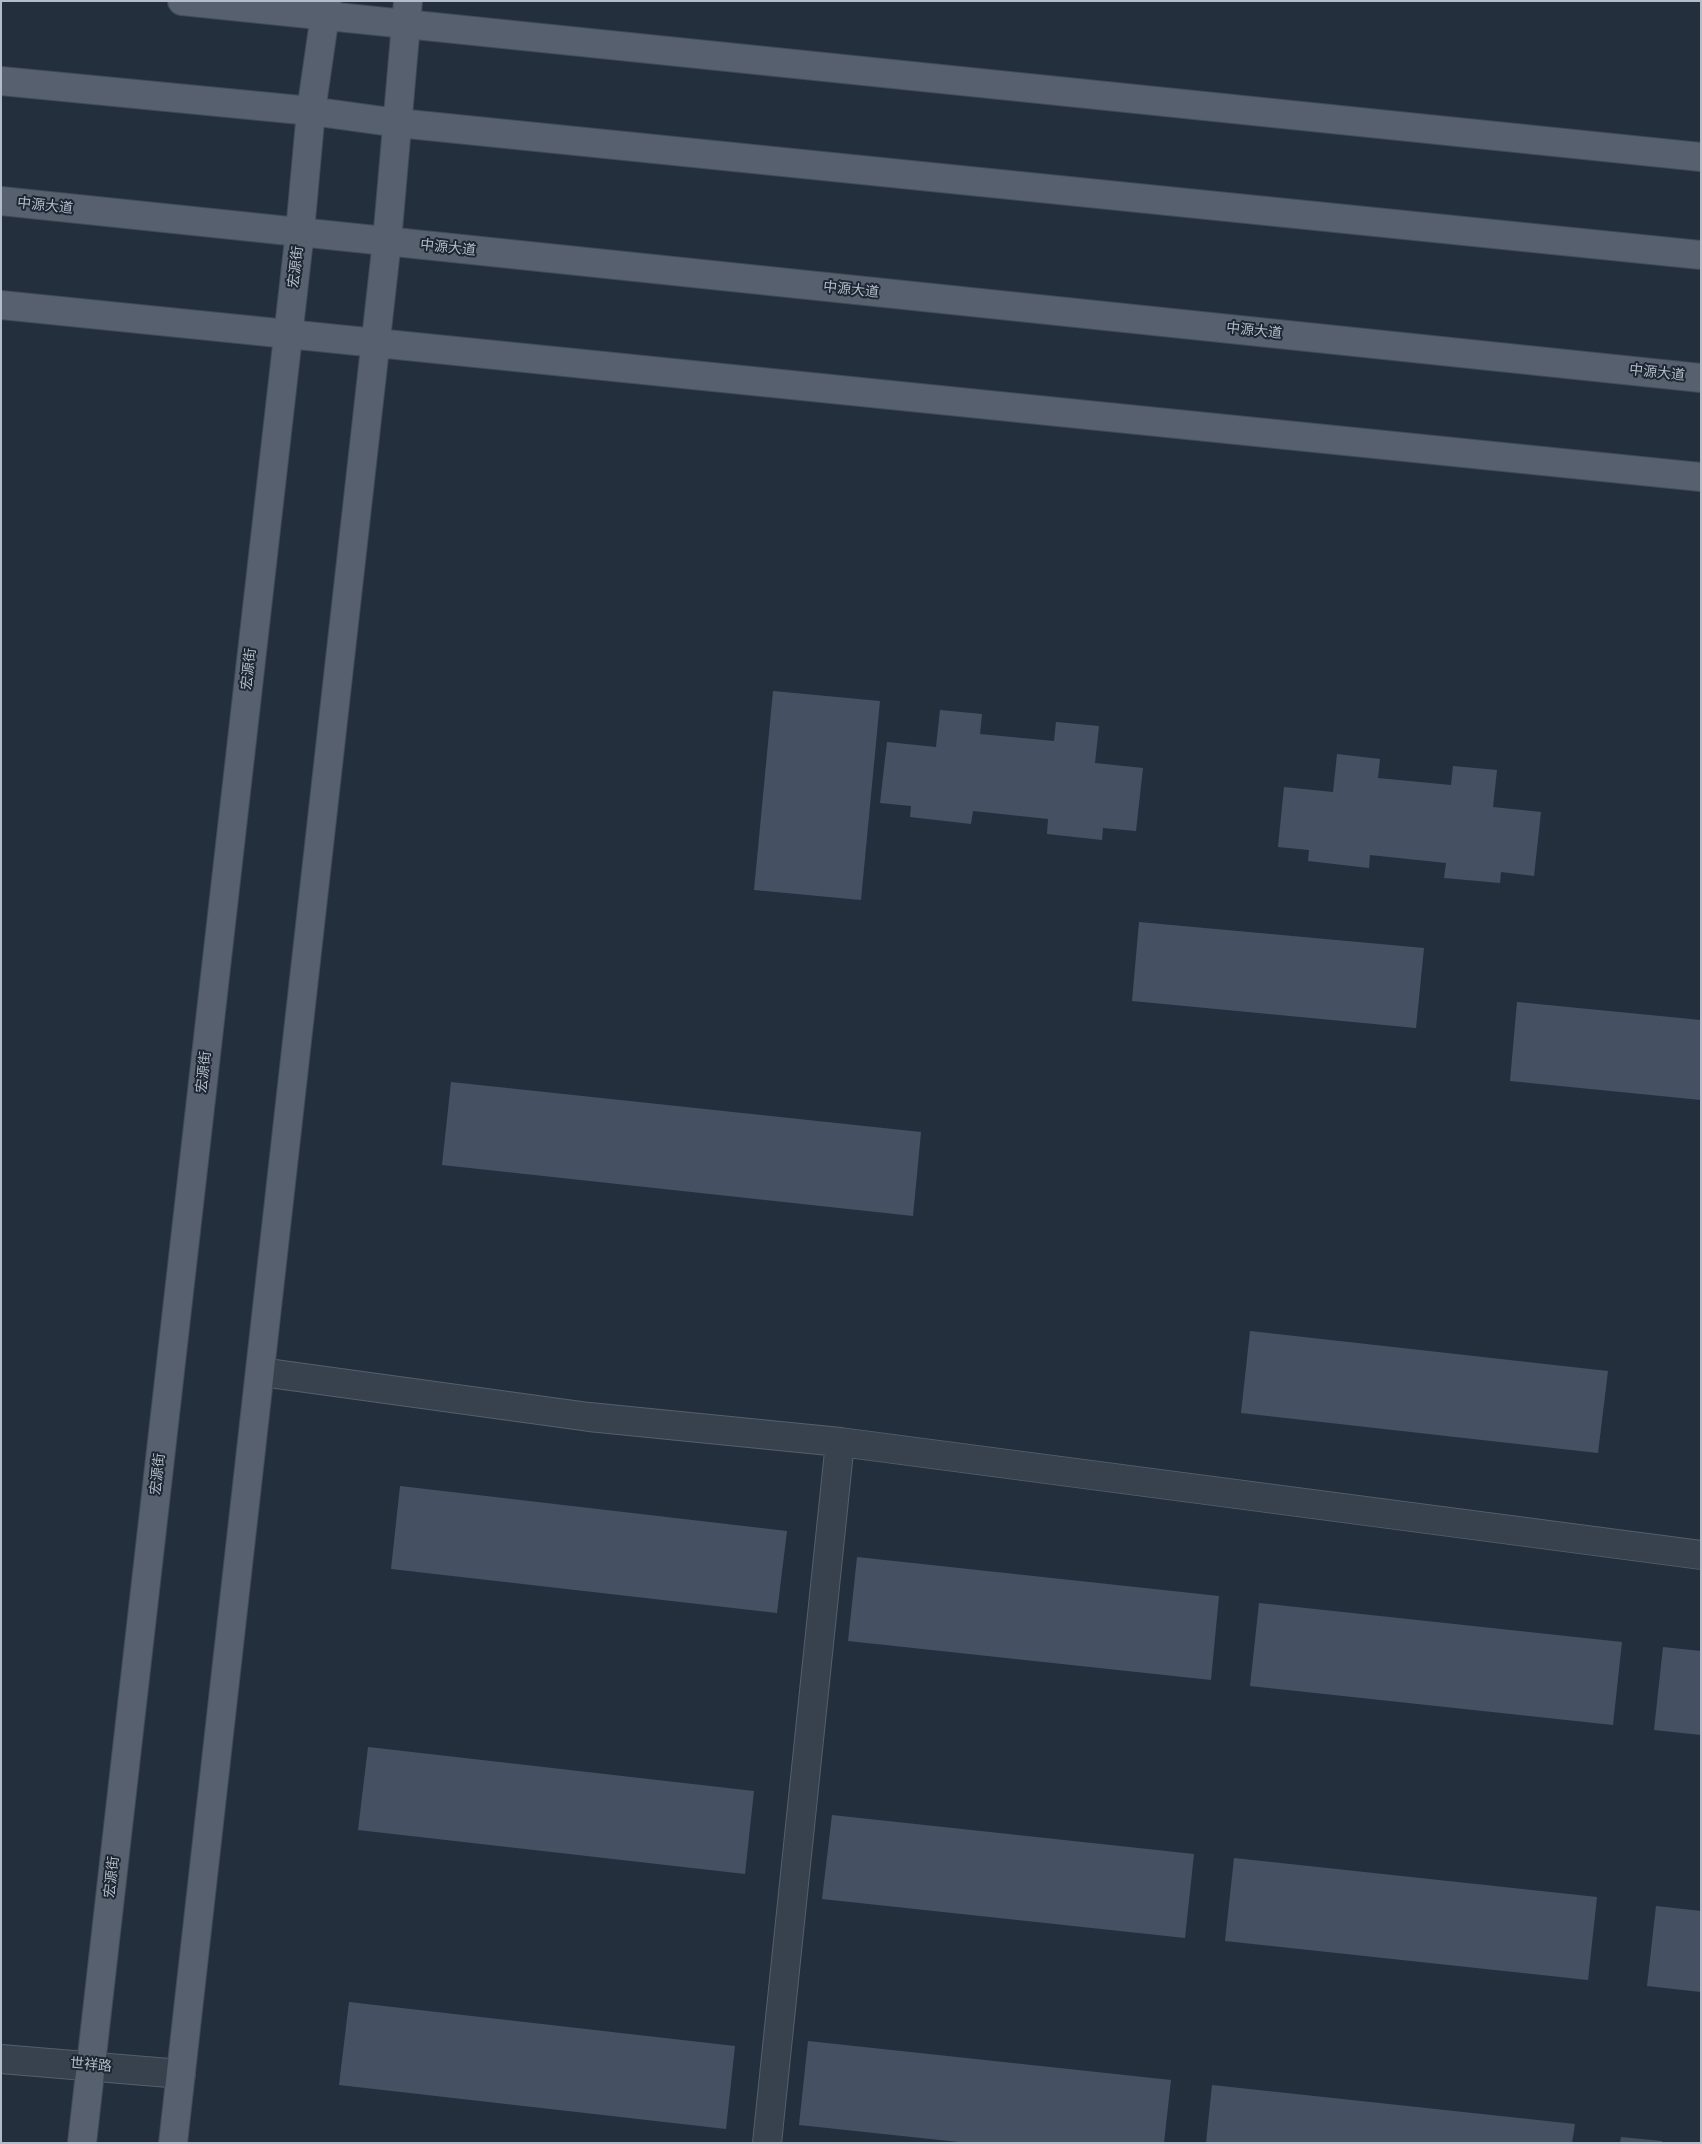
<!DOCTYPE html>
<meta charset="utf-8">
<style>
body{margin:0}
#map{position:relative;width:1702px;height:2144px;overflow:hidden;background:#242f3e;font-family:"IBM Plex Sans",sans-serif}
canvas{display:block}
.frame{position:absolute;inset:0;border:2px solid #b4bcc9;pointer-events:none}
</style>
<div id="map">
<canvas width="1702" height="2144"></canvas>
<div class="frame"></div>
</div>
<script>
const context = document.querySelector('canvas').getContext('2d');
context.lineJoin = 'round';
function fillPath(path, color) { context.fillStyle = color; context.fill(path, 'evenodd'); }
function stroke(path, color, width, dash) { context.strokeStyle = color; context.lineWidth = width; context.lineCap = dash ? 'butt' : 'round'; context.setLineDash(dash || []); context.stroke(path); }
function write(font, color, halo, rows, align = 'center') {
  context.font = font + ' "IBM Plex Sans","Noto Sans SC",sans-serif'; context.lineWidth = 4; context.setLineDash([]); context.textBaseline = 'middle'; context.strokeStyle = halo; context.fillStyle = color; for (const [text, x, y, turn = 0] of rows) {
    context.save(); context.translate(x, y); context.rotate((+turn || 0) * Math.PI / 180); context.textAlign = isNaN(turn) ? turn : align; if (halo) context.strokeText(text, 0, 0); context.fillText(text, 0, 0); context.restore();
  }
}
fillPath(new Path2D(`
 M773 691 880 701 861 900 754 890Z
 M940 710 982 714 980 734 1054 741 1056 722 1099 726 1095 763 1143 768 1136 831 1103 828 1102 840 1047 834 1048 819 973 811 971 824 910 817 911 806 880 803 887 742 936 747Z
 M1337 754 1380 759 1378 778 1451 785 1453 766 1497 770 1493 807 1541 812 1534 876 1501 872 1500 883 1444 878 1446 863 1370 855 1369 868 1308 861 1309 850 1278 847 1284 787 1333 792Z
 M1139 922 1424 948 1416 1028 1132 1001Z
 M1517 1002 1701 1020V1100L1510 1081Z
 M451 1082 921 1132 913 1216 442 1165Z
 M1250 1331 1608 1371 1598 1453 1241 1413Z
 M400 1486 787 1531 777 1613 391 1569Z
 M857 1557 1219 1596 1211 1680 848 1641Z
 M1259 1603 1622 1642 1613 1725 1250 1686Z
 M1663 1647 1701 1651V1735L1654 1730Z
 M368 1747 754 1791 745 1874 358 1830Z
 M832 1815 1194 1854 1185 1938 822 1899Z
 M1234 1858 1597 1897 1588 1980 1225 1941Z
 M1656 1906 1701 1911V1992L1647 1986Z
 M349 2002 735 2046 726 2129 339 2085Z
 M808 2041 1171 2080 1164 2143H968L799 2125Z
 M1212 2085 1575 2124 1572 2143H1206Z
 M1621 2137 1662 2141V2143H1620Z`), '#455162');
const minor = new Path2D(`
 M261 1372 589 1417 840 1442 1701 1555
 M1 2059 181 2074
 M767 2143 840 1442`);
const major = new Path2D(`
 M182 1 1701 157
 M1 81 311 111 398 123 1701 255
 M1 201 1701 378
 M1 305 1701 477
 M82 2143 300 231 311 111 327 1
 M173 2143 387 241 408 1`);
stroke(minor, '#565f6c', 30);
stroke(major, '#414a57', 30);
stroke(minor, '#38414e', 28);
stroke(major, '#56606e', 28);
write('14px', '#b4bcc9', '#1d2633', [
 ["中源大道",45,206,6],
 ["中源大道",448,248,6],
 ["宏源街",296,267,-83],
 ["中源大道",851,290,6],
 ["中源大道",1254,331,6],
 ["中源大道",1657,373,6],
 ["宏源街",249,669,-84],
 ["宏源街",204,1072,-84],
 ["宏源街",158,1474,-84],
 ["宏源街",112,1877,-84],
 ["世祥路",91,2065,5]
]);
</script>
